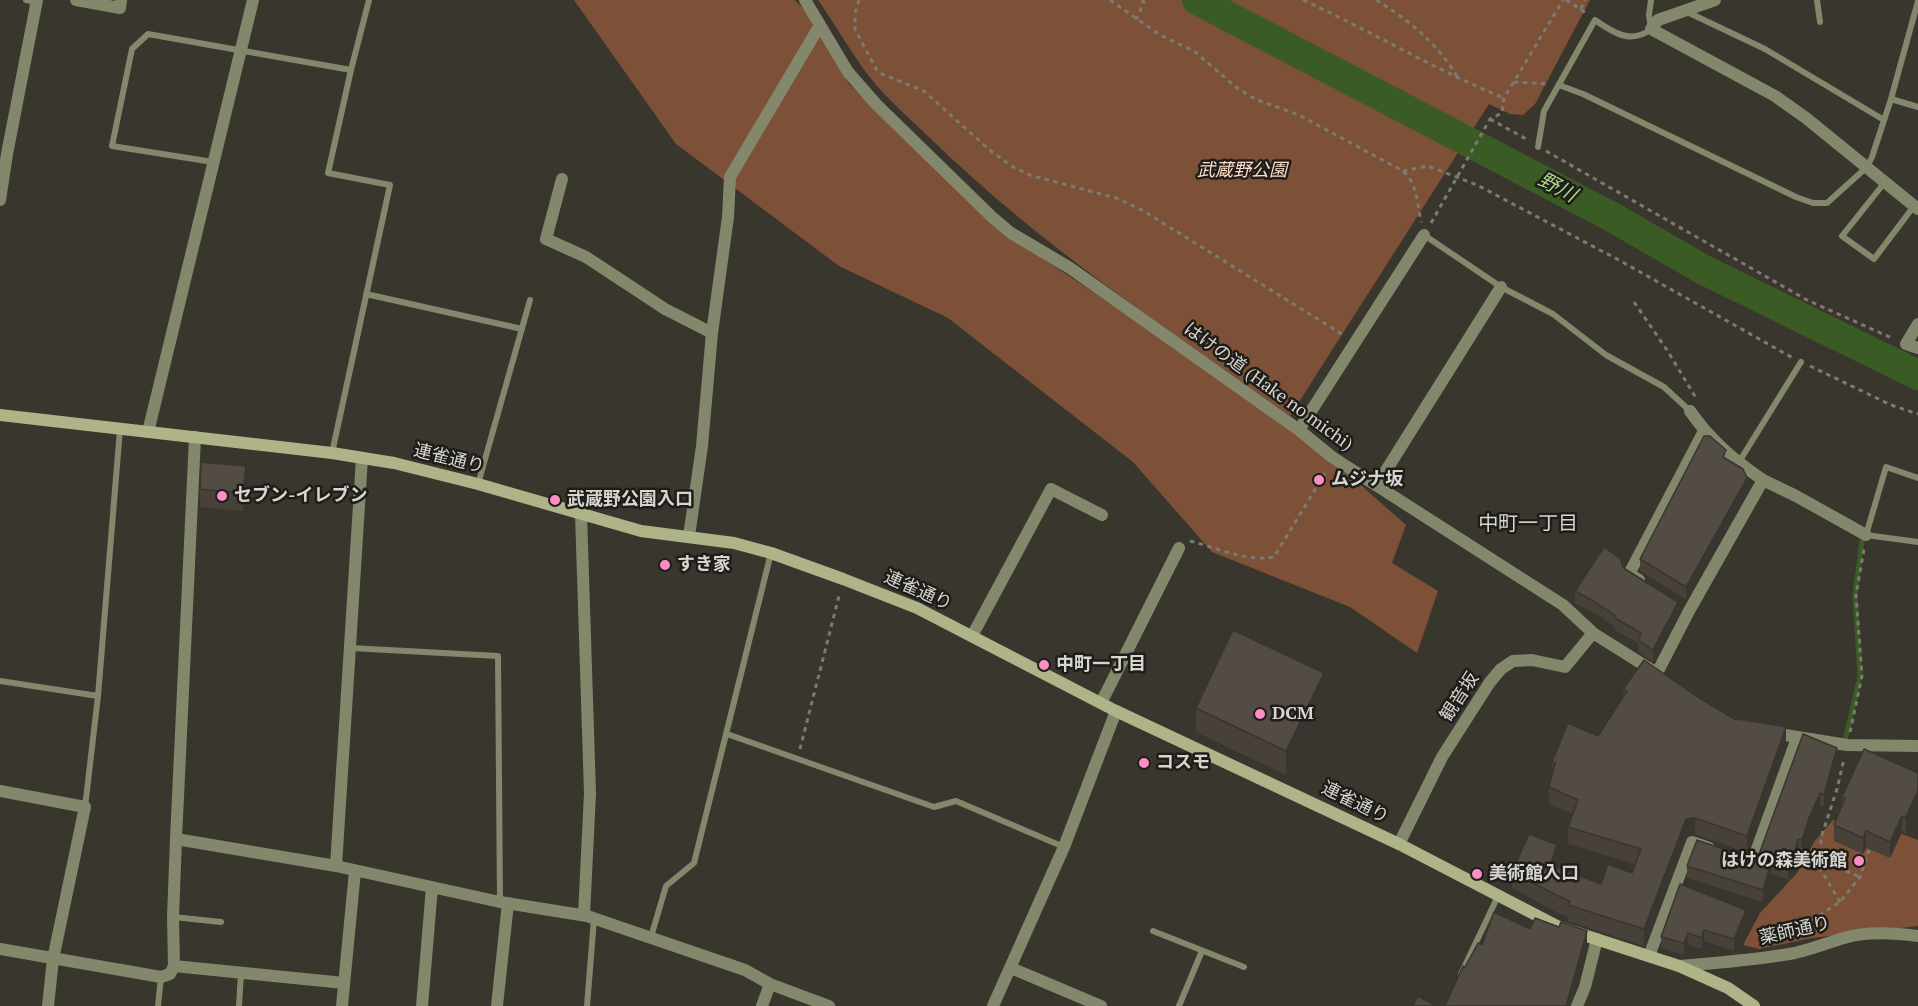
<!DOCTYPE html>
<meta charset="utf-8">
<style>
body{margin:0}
canvas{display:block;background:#39362d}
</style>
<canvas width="1918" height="1006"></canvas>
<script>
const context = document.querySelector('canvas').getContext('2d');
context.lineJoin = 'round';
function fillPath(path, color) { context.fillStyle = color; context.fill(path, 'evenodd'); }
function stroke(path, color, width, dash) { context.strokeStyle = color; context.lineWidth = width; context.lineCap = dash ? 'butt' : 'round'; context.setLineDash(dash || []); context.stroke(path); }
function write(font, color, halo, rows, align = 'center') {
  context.font = font + ' "PT Serif","Noto Sans JP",serif'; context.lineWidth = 5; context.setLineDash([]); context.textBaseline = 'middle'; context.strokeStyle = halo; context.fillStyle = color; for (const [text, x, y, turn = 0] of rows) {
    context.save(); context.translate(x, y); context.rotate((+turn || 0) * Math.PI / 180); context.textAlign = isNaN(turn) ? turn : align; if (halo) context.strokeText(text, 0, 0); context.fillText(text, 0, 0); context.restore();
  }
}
fillPath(new Path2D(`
 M574 0H795L805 10 849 84 1002 231 1160 337 1338 465 1406 525 1392 563 1438 591 1417 653 1350 607 1212 552 1133 462 948 318 839 266 676 144Z
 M818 0H1590L1535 104 1523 115 1510 114 1489 104 1290 416C1166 328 1038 244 929 137 912 121 893 104 877 86 854 59 838 28 818 0Z
 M1833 820 1872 823 1918 840V926L1812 938 1759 949 1743 945 1760 913 1797 873 1814 842Z`), '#7c5137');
stroke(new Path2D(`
 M1844 745 1860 676 1855 595 1862 541`), '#3b5b25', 5);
stroke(new Path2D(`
 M1197 0 1612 217 1704 270 1918 375`), '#3b5b25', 30);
stroke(new Path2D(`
 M859 0 855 13V29L876 69 882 74 924 91 992 152 1013 167 1030 175 1116 198 1142 210 1345 336
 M1110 0 1160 35 1194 51 1237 88 1255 99 1299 115 1403 171C1418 185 1417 203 1421 222
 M1303 0C1371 31 1435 70 1504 98
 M1376 0C1409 20 1438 44 1458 78
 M1566 0 1586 13
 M1581 9 1585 0
 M1136 20 1144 2 1140 0
 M1514 82 1548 84
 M1490 119 1528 140
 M1546 151 1807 300 1894 339
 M1403 171 1428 166 1477 185 1617 259 1793 358
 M1431 223 1490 119 1502 113 1504 98 1563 0
 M1634 302 1667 350 1696 398
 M1810 366 1891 405 1918 414
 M1190 541C1218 548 1246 562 1274 557L1327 470
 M1850 732 1862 676 1856 595 1864 549
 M800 749 840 592
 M1821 860 1860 877
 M1840 902 1821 870V838L1837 789 1844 759
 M1772 941 1795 931 1840 902 1860 877 1870 847`), '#7d7a73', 3, [4.5, 4.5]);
stroke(new Path2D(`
 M26 0 36 2
 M1817 0 1820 22
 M1685 11 1765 49 1884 120
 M1559 85 1583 94 1796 197 1813 203H1827L1867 167 1872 157 1891 99 1918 1
 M1891 99 1918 107
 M1538 147 1544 111 1595 20C1612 32 1631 45 1651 29L1649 15 1651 0
 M213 162 112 146 132 49 148 34 351 70
 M1885 182 1842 236 1874 259 1914 206
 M1424 235 1501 287 1553 314 1606 355 1664 387 1690 411
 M366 294 522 329
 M332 453 390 185 328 173 351 70 369 0
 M1739 462 1801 362
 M1918 478 1886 467 1866 535 1918 542
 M478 484 530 300
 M351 648 498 656 500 901
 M0 681 98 696
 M727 734 934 807 956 801 1064 847
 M85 807 98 696 120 429
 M173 917 221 922
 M1153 931 1244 967
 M651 937 666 886 694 863 771 553
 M1461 974 1498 896
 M158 1006 161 977
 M239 1006 241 973
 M587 1006 594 919
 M1179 1006 1202 951`), '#83876b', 6);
stroke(new Path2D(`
 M76 0 120 8 121 0
 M805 0 848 72 876 104 992 217 1011 233 1070 268 1299 430 1332 457 1563 605 1593 633 1655 672
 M1715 0 1658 20 1651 29 1775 96 1806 118 1918 209
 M562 179 546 239 586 257 665 309 712 333
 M0 200 7 154 37 0
 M1918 324 1906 344 1918 348
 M1690 411C1710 440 1734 460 1763 480
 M1299 430 1424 235
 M148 432 253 0
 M1377 485 1501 287
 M581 514 590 793 584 915
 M689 536 702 446 712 333 728 217 730 177 820 25
 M1639 580 1629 574 1704 431
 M972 636 1051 489 1102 515
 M1657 673 1689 611 1763 480 1796 496 1866 535
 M1101 703 1179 548
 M1773 733 1847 745 1918 746
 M0 791 85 807 53 959 48 1006
 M176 839 336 866 500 902 587 916 745 970 770 984 829 1006
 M1399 844 1442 757 1490 682 1501 669 1513 661 1532 660 1565 667 1593 633
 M1743 860 1752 863 1797 738
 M336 866 362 458
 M0 949 161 977 170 974 174 966 344 983
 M1649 956 1692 842 1709 848
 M174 966 173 917 176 839 195 437
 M1679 966C1718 963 1756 960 1795 953 1812 949 1827 943 1844 938 1867 931 1895 933 1918 936
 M1011 968 1101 1006
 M342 1006 355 871
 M422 1006 432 887
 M497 1006 508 903
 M762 1006 770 984
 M993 1006 1064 847 1116 711
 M1577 1006 1585 987 1597 939`), '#83876b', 12);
stroke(new Path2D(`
 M0 415 332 453 394 463 478 484 641 531 734 543 771 553 843 579 917 608 1116 711 1399 844 1559 927 1679 966 1728 988 1754 1006`), '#afb488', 12);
fillPath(new Path2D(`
 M1726 459 1747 490 1686 599 1640 571V559Z
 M246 484 243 511 200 507V489Z
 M1622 566 1678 614 1653 662 1638 652V643L1615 630V627L1595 613 1575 603V591Z
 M1623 689 1696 696 1736 720 1786 743 1747 853 1695 834 1686 836 1644 946 1568 921V917L1556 912 1512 888V872L1557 861 1555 866 1601 884 1632 873 1635 864 1568 844V827L1573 814 1549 804V787L1552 774V762L1598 736 1623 696Z
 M1324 697 1286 775 1196 732V708Z
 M1837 761 1824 807 1820 806 1809 830 1802 852 1798 851 1794 867 1788 879 1771 874 1763 902 1687 878V866L1749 858 1758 857Z
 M1918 773V807L1906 834 1902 832 1890 858 1866 848 1863 854 1834 841V825L1842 805V797Z
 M1746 922 1734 951 1704 941 1702 949 1688 944 1684 955 1661 948V937Z`), '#47413a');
fillPath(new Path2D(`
 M246 466V484L243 511V493Z
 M1747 478V490L1686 599V587Z
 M1678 602V614L1653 662V650Z
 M1324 673V697L1286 775V751Z
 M1786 727V743L1747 853V836Z
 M1837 748V761L1824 807V795Z
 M1918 790V807L1906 834V817Z
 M1820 793V806L1809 830 1802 852V840L1809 818Z
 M1902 816V832L1890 858V842Z
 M1695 818V834L1686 836 1644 946V929L1686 819Z
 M1866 831V848L1863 854V838Z
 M1798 839V851L1794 867 1788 879V867Z
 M1557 845V861L1550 881V865Z
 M1771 862V874L1763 902V890Z
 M1746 910V922L1734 951V939Z
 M1704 930V941L1702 949V938Z
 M1587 931V945L1570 1006H1566Z
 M1688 933V944L1684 955V943Z`), '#393530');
const building = new Path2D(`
 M1704 436H1710L1726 450 1723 457 1743 469 1747 478 1686 587 1640 559Z
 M201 462 246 466 243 493 200 489Z
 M1604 547 1621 559 1622 566 1625 569 1678 602 1653 650 1638 640 1641 633 1615 618 1616 616 1595 602 1575 591Z
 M1233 630 1324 673 1286 751 1196 708Z
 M1644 660 1696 696 1736 720 1737 719 1786 727 1747 836 1695 818 1686 819 1644 929 1568 905 1570 901 1556 895 1512 872 1529 834 1557 845 1550 865 1601 884 1608 864 1632 873 1641 849 1568 827 1578 800 1549 787 1555 763 1552 762 1568 723 1598 736 1627 691 1623 689Z
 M1803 734 1837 748 1824 795 1820 793 1809 818 1802 840 1798 839 1794 854 1788 867 1771 862 1763 890 1687 866 1697 840 1749 858 1758 857Z
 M1864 749 1918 773V790L1906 817 1902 816 1890 842 1866 831 1863 838 1834 825 1845 798 1842 797Z
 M1680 884 1746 910 1734 939 1704 930 1702 938 1688 933 1684 943 1661 937Z
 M1494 912 1530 929 1535 918 1559 927 1561 922 1587 931 1566 1006H1445L1463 966 1465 967 1478 943 1482 945Z
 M1418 996 1436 1006H1413Z`);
fillPath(building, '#524c44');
stroke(building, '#393530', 1.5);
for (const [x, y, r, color] of [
 [1319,480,6,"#fb8fc4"],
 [222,496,6,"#fb8fc4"],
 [555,500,6,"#fb8fc4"],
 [665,565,6,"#fb8fc4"],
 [1044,665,6,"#fb8fc4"],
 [1260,714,6,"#fb8fc4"],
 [1144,763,6,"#fb8fc4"],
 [1859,861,6,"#fb8fc4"],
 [1477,874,6,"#fb8fc4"]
]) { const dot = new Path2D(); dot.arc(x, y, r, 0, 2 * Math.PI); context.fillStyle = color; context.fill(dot); stroke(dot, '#1f1d19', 2); }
write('italic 18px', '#fedbc7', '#1f1d19', [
 ["武蔵野公園",1242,171]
]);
write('18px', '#d7d5cf', '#1f1d19', [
 ["はけの道 (Hake no michi)",1268,387,36],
 ["連雀通り",449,459,14],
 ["連雀通り",918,591,24],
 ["観音坂",1460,697,-57],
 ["連雀通り",1355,803,26],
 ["薬師通り",1795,931,-13]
]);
write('bold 18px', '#d7d5cf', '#1f1d19', [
 ["ムジナ坂",1331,480],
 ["セブン-イレブン",234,496],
 ["武蔵野公園入口",567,500],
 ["すき家",677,565],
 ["中町一丁目",1056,665],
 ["DCM",1272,714],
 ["コスモ",1156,763],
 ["はけの森美術館",1847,861,"right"],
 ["美術館入口",1489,874]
], 'left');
write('italic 20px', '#a9da89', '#1f1d19', [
 ["野川",1557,188,28]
]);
write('20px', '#d7d5cf', '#1f1d19', [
 ["中町一丁目",1528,524]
]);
</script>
